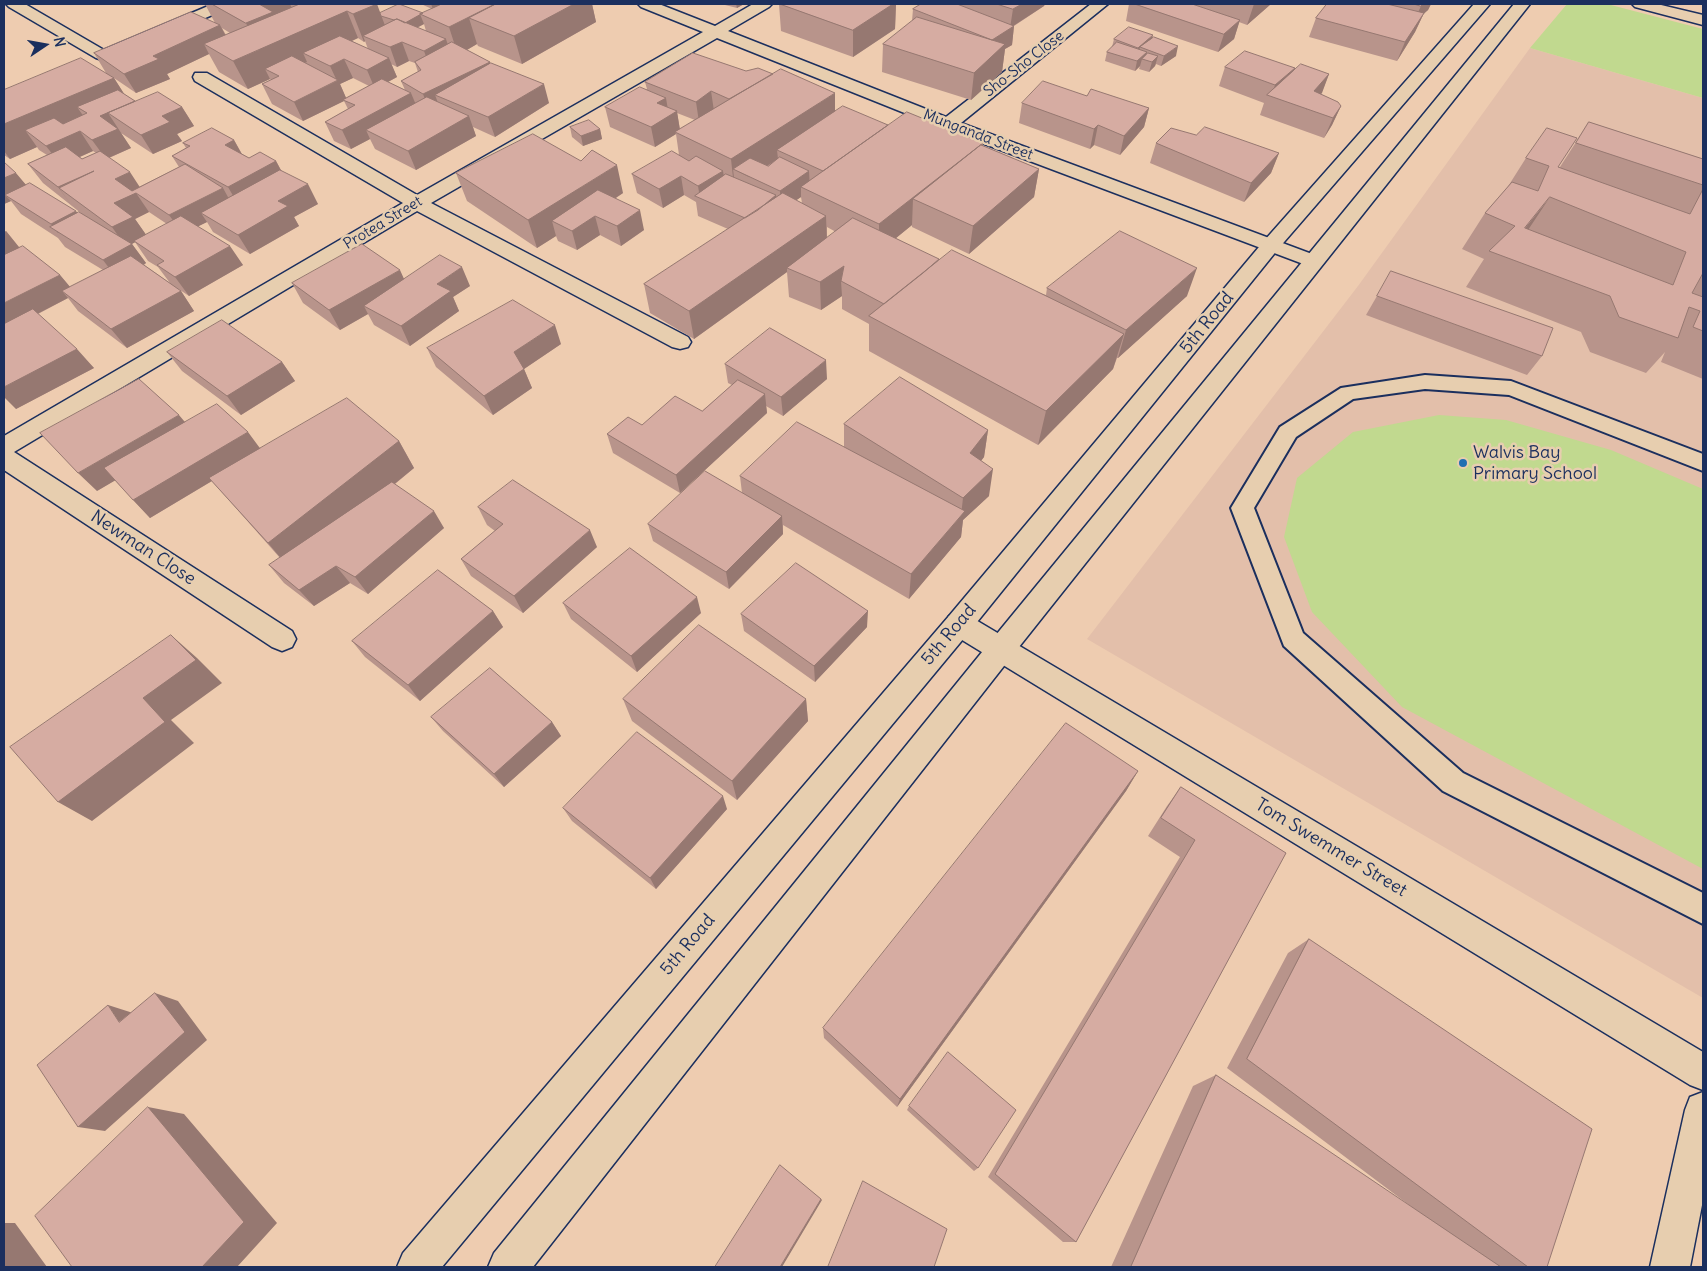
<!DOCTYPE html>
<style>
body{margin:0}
#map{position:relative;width:1707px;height:1271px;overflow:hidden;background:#eeccb0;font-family:Delius,sans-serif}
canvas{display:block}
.frame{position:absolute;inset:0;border:5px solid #1b2f5e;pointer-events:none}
.north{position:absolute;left:20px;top:20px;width:50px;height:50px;-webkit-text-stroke:4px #e7ceaf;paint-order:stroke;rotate:78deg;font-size:14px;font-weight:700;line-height:20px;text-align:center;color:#1b2f5e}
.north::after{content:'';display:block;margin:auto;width:18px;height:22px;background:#1b2f5e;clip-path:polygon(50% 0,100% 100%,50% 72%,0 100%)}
</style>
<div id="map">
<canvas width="1707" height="1271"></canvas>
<div class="frame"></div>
<div class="north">N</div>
</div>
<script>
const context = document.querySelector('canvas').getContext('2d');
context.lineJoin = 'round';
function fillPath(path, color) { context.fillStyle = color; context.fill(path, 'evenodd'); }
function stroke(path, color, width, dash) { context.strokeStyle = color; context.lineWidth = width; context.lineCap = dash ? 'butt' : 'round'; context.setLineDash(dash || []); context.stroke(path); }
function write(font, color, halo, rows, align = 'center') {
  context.font = font + ' Delius,sans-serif'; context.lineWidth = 5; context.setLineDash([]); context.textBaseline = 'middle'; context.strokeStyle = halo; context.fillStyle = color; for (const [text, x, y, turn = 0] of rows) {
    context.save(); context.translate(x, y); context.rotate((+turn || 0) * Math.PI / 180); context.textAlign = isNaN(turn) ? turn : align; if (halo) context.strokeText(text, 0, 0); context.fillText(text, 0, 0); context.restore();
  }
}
fillPath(new Path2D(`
 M1530 48 1703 98V998L1087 639 1358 286Z`), '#e3bfaa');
fillPath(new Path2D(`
 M1567 4H1607L1703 29V98L1530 48Z
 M1439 415 1506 420 1611 450 1703 489V869L1402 707 1312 612 1284 537 1297 478 1353 432Z`), '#c1d98f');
const lane = new Path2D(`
 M1425 375 1511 381 1703 454V471L1509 395 1425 389 1353 399 1296 437 1254 508 1303 633 1463 773 1703 893V924L1443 791 1284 646 1231 508 1280 427 1341 388Z`);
const street = new Path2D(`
 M6 4H25L104 50 213 4H234L231 7 114 57 102 60 96 58 9 7Z
 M638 4H659L715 26 753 4H772L769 7 728 31 946 117 1091 4H1108L961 123 1320 257 1323 261 1320 265 1313 267 1306 265 942 128 717 38 431 203 688 337 691 342 688 347 680 349 672 347 417 211 14 452 292 631 296 639 292 647 282 651 272 647 4 470V436L403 203 195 81 193 77 195 73H207L417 195 703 32 641 7Z
 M959 613 969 616 1703 1052V1090L1690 1085 949 632 945 624 949 616Z
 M1703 1092V1200L1690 1267H1650L1685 1110 1690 1097Z`);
const secondary = new Path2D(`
 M1474 4H1490L1278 249 969 632 442 1267H397L403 1253 949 616 1264 241Z
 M1514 4H1530L1011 657 533 1267H488L494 1253 991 641Z
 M1632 4H1657L1703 15V25L1635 7Z`);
stroke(lane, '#1b2f5e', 4);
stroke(street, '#1b2f5e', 3);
stroke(secondary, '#1b2f5e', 3);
fillPath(lane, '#e7ceaf');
fillPath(street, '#e7ceaf');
fillPath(secondary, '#e7ceaf');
fillPath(new Path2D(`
 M205 4H376L380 13H423L432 9 421 4H592L596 22 522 64 478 46 477 44 467 50 490 62V63L549 103 495 137 473 127 476 136 416 170 375 149 370 139 351 149 334 141 325 122 348 109 344 101 303 121 272 104 262 84 271 80 270 79 248 89 219 72 209 54 167 74 170 79 136 93 114 78 124 94 135 101 182 107 194 126 177 134 182 141 153 154 121 133 131 148 109 158 139 187 179 167 172 156 186 148 183 143 234 140 242 154 249 158 276 161 281 170 318 204 294 217 299 226 250 254 213 232 207 222 198 226 243 265 189 296 177 288 181 291 194 311 127 348 78 311 68 298 38 314 94 368 16 409 6 231 19 247 60 275 70 287 103 270 65 247 58 238 21 214 11 201 4 204V162L26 185 78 213 82 214 43 183 28 164 47 155 39 150 37 147 10 159 4 155V90L106 73 94 53 215 23ZM424 24 426 31 417 28ZM222 28 230 33 226 35ZM358 38 364 42 365 41 368 49 352 41ZM409 61 415 63 418 72 401 81 405 90 388 82 397 77 391 64 397 67ZM353 78 369 86 346 98 340 84ZM93 151 96 153 82 159 80 157ZM149 212 167 224 146 235 135 219ZM135 242 148 261 158 267 170 283 144 265 146 263 132 244Z
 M721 4H744L737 8Z
 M779 4H896L895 29 853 57 781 31Z
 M921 4H1045L1044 6 1014 26 1012 45 1005 49 1002 72 971 100 882 72 883 44 912 21 913 9Z
 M1129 4H1271L1247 25 1239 22 1234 39 1218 52 1126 21Z
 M1327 4H1431L1428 10 1424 13 1415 32 1397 61 1309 37 1316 18Z
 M1152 38 1176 56 1161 66 1156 64 1155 66 1149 72 1139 69 1140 66 1135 71 1105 61 1107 52 1112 47 1114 39Z
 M693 53 835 111 888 125 983 143V146L1039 169 1034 197 969 254 912 227V225L896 238 939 261 1046 295 1047 288 1187 296 1118 358H1117L1113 369 1038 445 869 351V324L842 309V296L821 310 789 297 787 272 694 339 650 313 644 284 728 229 698 216 696 202 684 195 663 208 637 193 632 174 679 155 676 134 655 147 610 127 605 107 647 89 645 82ZM677 113 695 120 680 129ZM801 197 802 203 796 200ZM827 227 836 232 827 238Z
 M1225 67 1295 68 1294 71 1329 74 1321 94 1341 106 1332 125 1324 138 1260 115 1264 103 1219 86Z
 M1087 96 1149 108 1144 127 1120 155 1094 145 1090 149 1019 123 1022 103Z
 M1589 122 1703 159V379L1661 362 1665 352 1646 373 1590 352 1581 332 1466 287 1484 259 1462 249 1485 213 1507 188 1526 158 1560 167Z
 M570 127 600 129 602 139 583 146 572 137Z
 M1156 143 1279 153 1271 173 1244 202 1150 163Z
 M456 173 623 193 616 198 644 230 621 246 600 235 577 250 558 241 556 236 537 248 467 201Z
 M404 279 470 286 453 297 459 311 410 346 374 325 368 314 340 330 303 303 292 283Z
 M1377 296 1542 356 1527 375 1366 315Z
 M561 344 524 369 532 388 493 415 436 367 427 348Z
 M167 352 282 362 295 381 241 415 182 371Z
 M725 364 827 379 783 416 766 406 767 413 680 493 613 453 607 434 642 425 702 411 732 385 728 383Z
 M185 422 260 448 399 441 414 468 395 484 444 528 368 594 350 583 314 606 284 583 269 565 280 558 212 481 150 518 115 480 97 491Z
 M844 424 988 430 984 457 981 461 989 496 963 520 961 537 909 599 783 525V534L729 589 653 541 648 524 742 493 740 476 844 447Z
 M478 507 597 547 523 613 471 576 461 559 495 531 487 525Z
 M563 603 701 613 637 672 571 619Z
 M493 611 503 627 420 701 365 657 352 641Z
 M741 614 867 627 815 682 744 631Z
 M623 699H806L808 721 737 800 632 721Z
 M431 717 552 722 561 736 504 787 443 731Z
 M1138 771 1126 791 897 1107 824 1038 823 1028Z
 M1181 787 1286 853 1076 1242H1063L988 1177 1180 857 1148 836 1167 806Z
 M563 808 727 809 656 889 572 821Z
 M1309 939 1547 1267H1111L1193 1086 1216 1075 1421 1214 1227 1068 1288 953Z
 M909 1106 978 1168 974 1171 907 1110Z`), '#b8948b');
fillPath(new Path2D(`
 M257 4H290L296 18 347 11 358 38 314 58 303 53 307 62 277 75 265 69 270 79 248 89 233 61 259 50 246 23Z
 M377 4 387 31 363 36 365 41 364 42 353 14Z
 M431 4H445L433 9Z
 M495 4 529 17 469 18 477 44 458 55 449 27Z
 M574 4H592L596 22 522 64 514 36Z
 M736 4H744L737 8Z
 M893 4H896L895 29 853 57V30Z
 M1022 4H1045L1044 6 1010 28 1013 9Z
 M1254 4H1271L1247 25Z
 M1423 4H1431L1428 10 1412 25 1421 6Z
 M1424 13 1415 32 1397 61 1405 42Z
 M420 14 424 24 406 33 403 24Z
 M1240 20 1234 39 1218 52 1224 34Z
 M220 25 230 44H204L209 54 167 74 170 79 136 93 124 74 153 56Z
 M1014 26 1012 45 1005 49 1002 72 971 100 974 73 992 40Z
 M1153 35 1151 45 1140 47 1138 56 1136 57 1138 48Z
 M446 39 452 58 431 70 424 51Z
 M402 42 409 61 397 67 390 47Z
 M1178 46 1176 56 1161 66 1164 56Z
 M1147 52 1145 60 1142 59 1140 66 1135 71 1137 61Z
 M1158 56 1155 66 1149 72 1152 62Z
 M389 58 397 77 375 89 367 70Z
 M344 59 353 78 340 84 347 100H343L344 101 303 121 294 102 337 81 330 66Z
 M490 62 496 81 435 95 440 108 430 113 423 94Z
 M1295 68 1288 87 1271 97 1275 85Z
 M1329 74 1322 93 1306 110 1314 91Z
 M114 78 130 103 135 101 147 120 108 113 131 148 106 159 92 140 87 113 77 107 89 124 25 130 37 147 10 159 4 151V124Z
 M544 84 549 103 495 137 488 117Z
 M711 91 714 111 699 122 696 102Z
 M411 93 419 112 366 130 370 139 351 149 342 130Z
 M835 93V121L777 150 778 159 749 177 733 169 735 187H734L731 159Z
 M666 98 669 116 677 111 680 131 675 132 676 134 655 147 651 127 657 103Z
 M1341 106 1332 125 1324 138 1333 118Z
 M182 107 194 126 177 134 182 141 153 154 141 135 162 116Z
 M1149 108 1144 127 1120 155 1124 136Z
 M469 116 476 136 416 170 408 151Z
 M1098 125 1094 145 1090 149 1094 129Z
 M600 129 602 139 583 146 581 136Z
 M80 131 93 151 61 165 46 146Z
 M234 140 245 160 225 145Z
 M983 143 980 171 913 199 912 225 879 252V224Z
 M1279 153 1271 173 1244 202 1251 183Z
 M276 161 286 180 239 206 228 187Z
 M617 165 623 193 568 229 552 221 556 236 537 248 528 220Z
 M1039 169 1034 197 969 254 973 226Z
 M94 171 59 188 73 207 58 187Z
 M723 171 726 190 700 198 698 186Z
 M809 171 810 190 801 187V197L781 211 780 191Z
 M130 172 143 192 136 193 149 212 135 219 147 236 126 247 112 227 114 203 115 179Z
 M16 173 32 192 5 195 11 201 4 204V178Z
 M681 176 684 195 663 208 659 189Z
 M308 184 318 204 294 217 299 226 250 254 238 235 278 201Z
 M223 188 234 208 201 213 207 222 183 234 169 215Z
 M776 195 778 215 746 219Z
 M1550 197 1526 233 1525 228Z
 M640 210 644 230 621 246 617 226Z
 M76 211 91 231 58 233 51 224Z
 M595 216 600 235 577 250 572 231Z
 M826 216 827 244 787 268V272L694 339 689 311Z
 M6 231 22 251 4 262V232Z
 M132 244 146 263 118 280 103 260Z
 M230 246 243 265 189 296 175 277Z
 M844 266 841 281 842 296 821 310 820 282Z
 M462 267 470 286 453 297 459 311 410 346 401 326 437 284Z
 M1197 268 1187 296 1118 358 1126 330Z
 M400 270 409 290 364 306 368 314 340 330 329 310Z
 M60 275 76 294 62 291 68 298 4 331V303Z
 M181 291 194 311 127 348 111 329Z
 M555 325 561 344 524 369 532 388 493 415 484 396 514 352Z
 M1124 334 1113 369 1038 445 1046 411Z
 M77 349 94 368 16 409 4 397V387Z
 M826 360 827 379 783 416 781 397Z
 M282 362 295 381 241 415 227 396Z
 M765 394 767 413 680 493 676 475Z
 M179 415 195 434 97 491 78 473Z
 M988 430 984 457 966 480 970 453Z
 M248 432 262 451 150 518 133 500Z
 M399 441 414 468 290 569 268 543Z
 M993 469 989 496 963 520 961 537 909 599 911 574 961 516 963 498Z
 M434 511 444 528 368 594 355 577Z
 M782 516 783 534 729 589 726 572Z
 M590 530 597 547 523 613 514 596Z
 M336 566 350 583 314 606 299 590Z
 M697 597 701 613 637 672 631 656Z
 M493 611 503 627 420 701 408 685Z
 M868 611 867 627 815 682 814 666Z
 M171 635 197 658 222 683 171 720 194 743 92 821 58 802 143 698Z
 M806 699 808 721 737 800 732 781Z
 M552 722 561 736 504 787 494 774Z
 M1138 771 1126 791 897 1107 900 1099Z
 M723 796 727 809 656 889 650 878Z
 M155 993 178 1001 207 1040 105 1131 78 1127Z
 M108 1005 133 1013 119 1022Z
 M148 1107 184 1114 277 1223 237 1267H202Z
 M821 1199 822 1200 782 1267H780Z
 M4 1223H15L47 1267H4Z`), '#967871');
const building = new Path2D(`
 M212 4H259L273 12 246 23Z
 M300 4H377L353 14 347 11 233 61 204 44Z
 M399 4 423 13 405 23 397 19 394 20 381 16 380 13Z
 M442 4H495L449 27 420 14Z
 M496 4H574L514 36 469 18Z
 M780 4H893L853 30Z
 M921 4H957L1014 26 992 40 913 9Z
 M997 4H1022L1013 9Z
 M1135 4H1192L1240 20 1224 34Z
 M1327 4H1387L1424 13 1405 42 1316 18Z
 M1414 4H1423L1421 6Z
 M191 12 220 25 153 56 159 59 124 74 94 53Z
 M917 17 1005 44 974 73 883 44Z
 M397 19 446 39 424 51 402 42 390 47 363 36Z
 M1129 27 1153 35 1138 48 1114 39Z
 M340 36 389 58 367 70 344 59 330 66 303 53Z
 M1154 37 1178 46 1164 56 1140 47Z
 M452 42 490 62 423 94 401 81 421 70 415 62Z
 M1117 42 1147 52 1137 61 1107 52Z
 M1245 51 1295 68 1275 85 1225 67Z
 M693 53 746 71 758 68 773 74 729 99 711 91 696 102 645 82Z
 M1148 53 1158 56 1152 62 1142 59Z
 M292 56 338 80 294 102 262 84 279 76 265 69Z
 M81 58 114 78 4 124V90Z
 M491 63 544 84 488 117 435 95Z
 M1301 64 1329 74 1314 91 1338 102 1341 106 1333 118 1267 95Z
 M781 69 835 93 731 159 675 132Z
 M382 79 411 93 342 130 325 122 355 105 343 100Z
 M1043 81 1087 96 1091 89 1149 108 1124 136 1098 125 1094 129 1022 103Z
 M640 87 666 98 657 103 677 111 651 127 605 107Z
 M118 90 135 101 100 116 118 129 92 140 80 131 46 146 25 130 54 118 63 124 87 113 77 107Z
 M158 92 182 107 162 116 170 122 141 135 108 113Z
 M427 97 469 116 408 151 366 130Z
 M843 106 888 125 823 171 777 150Z
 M907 112 983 143 879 224 801 187Z
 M589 120 600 129 581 136 570 127Z
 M1589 122 1703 159V185L1576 143Z
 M1205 127 1279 153 1251 183 1156 143 1171 128 1196 135Z
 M212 128 234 140 225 145 249 158 260 152 276 161 228 187 172 156 190 146 183 143Z
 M1547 128 1577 138 1558 167 1690 214 1703 189V273L1692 293 1703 297V331L1693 327 1700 311 1689 307 1678 338 1619 317 1610 296 1489 251 1515 226 1485 213 1512 182 1538 191 1549 166 1526 158ZM1550 197 1686 252 1673 285 1525 228Z
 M533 134 581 161 592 150 617 165 528 220 456 173Z
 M981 145 1039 169 973 226 913 199Z
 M66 147 82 159 100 151 130 172 115 179 132 191 185 164 223 188 169 215 136 193 114 203 133 217 112 227 59 188 94 171 58 187 28 164Z
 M672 151 689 161 696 156 723 171 698 186 681 176 659 189 632 174Z
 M780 157 809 171 780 191 733 169 750 158 768 166Z
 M4 162 16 173 4 178Z
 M280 170 308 184 278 201 288 206 238 235 201 213Z
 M726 174 776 195 758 210 745 218 695 196Z
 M30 183 76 211 51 224 5 195Z
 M598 190 640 210 617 226 595 216 572 231 552 221Z
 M783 193 826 216 689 311 644 284Z
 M79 212 132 244 103 260 50 227Z
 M181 216 230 246 175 277 157 265 164 261 134 241Z
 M853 218 939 259 923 273 884 304 841 281 844 266 820 282 787 268Z
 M1120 231 1197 268 1126 330 1047 288Z
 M362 244 400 270 329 310 292 283Z
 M23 246 60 275 4 303V255Z
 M952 250 1124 334 1046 411 869 316Z
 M440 255 462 267 437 284 451 291 401 326 364 306Z
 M131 256 181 291 111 329 62 291Z
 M1391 271 1553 328 1542 356 1377 296Z
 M513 300 555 325 514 352 524 369 484 396 427 348Z
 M33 309 77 349 4 387V324Z
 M222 320 282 362 227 396 167 352Z
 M770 328 826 360 781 397 725 364Z
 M900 377 988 430 970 453 993 469 963 498 844 424Z
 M139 379 179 415 78 473 40 433Z
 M738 380 765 394 676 475 607 434 628 417 642 425 675 396 702 411Z
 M347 398 399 441 268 543 209 478Z
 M217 404 248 432 133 500 104 468Z
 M797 422 965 511 911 574 740 476Z
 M705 471 782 516 726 572 648 524Z
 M513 480 590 530 514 596 461 559 503 524 478 507Z
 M392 482 434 511 355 577 336 566 299 590 269 565Z
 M630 548 697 597 631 656 563 603Z
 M796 563 868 611 814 666 741 614Z
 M438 570 493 611 408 685 352 641Z
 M699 625 806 699 732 781 623 699Z
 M171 635 196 660 143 698 165 722 58 802 10 747Z
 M490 668 552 722 494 774 431 717Z
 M1066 723 1138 771 900 1099 823 1028Z
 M637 732 723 796 650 878 563 808Z
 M1181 787 1286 853 1076 1242 995 1174 1195 840 1161 818Z
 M1309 939 1592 1129 1547 1267H1528L1247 1059Z
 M155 993 185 1032 78 1127 37 1065 108 1005 119 1022Z
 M948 1052 1016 1110 978 1168 909 1106Z
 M1216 1075 1501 1267H1131Z
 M148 1107 244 1222 202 1267H72L35 1216Z
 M780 1165 821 1199 780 1267H715Z
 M863 1181 947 1229 934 1267H828Z`);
fillPath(building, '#d6aca2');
stroke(building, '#967871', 1);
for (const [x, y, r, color] of [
 [1463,463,5,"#1f6fb2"]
]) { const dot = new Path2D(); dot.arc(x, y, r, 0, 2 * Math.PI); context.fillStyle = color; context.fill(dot); stroke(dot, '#e7ceaf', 2); }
write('15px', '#1b2f5e', '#e7ceaf', [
 ["Sho-Sho Close",1024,64,-38],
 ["Munganda Street",978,135,21],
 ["Protea Street",383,223,-31]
]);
write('18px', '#1b2f5e', '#e7ceaf', [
 ["5th Road",1207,323,-51],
 ["Newman Close",143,548,33],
 ["5th Road",949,635,-50],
 ["Tom Swemmer Street",1331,848,31],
 ["5th Road",688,945,-50]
]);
write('18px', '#1b2f5e', '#e7ceaf', [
 ["Walvis Bay",1473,453],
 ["Primary School",1473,474]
], 'left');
</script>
